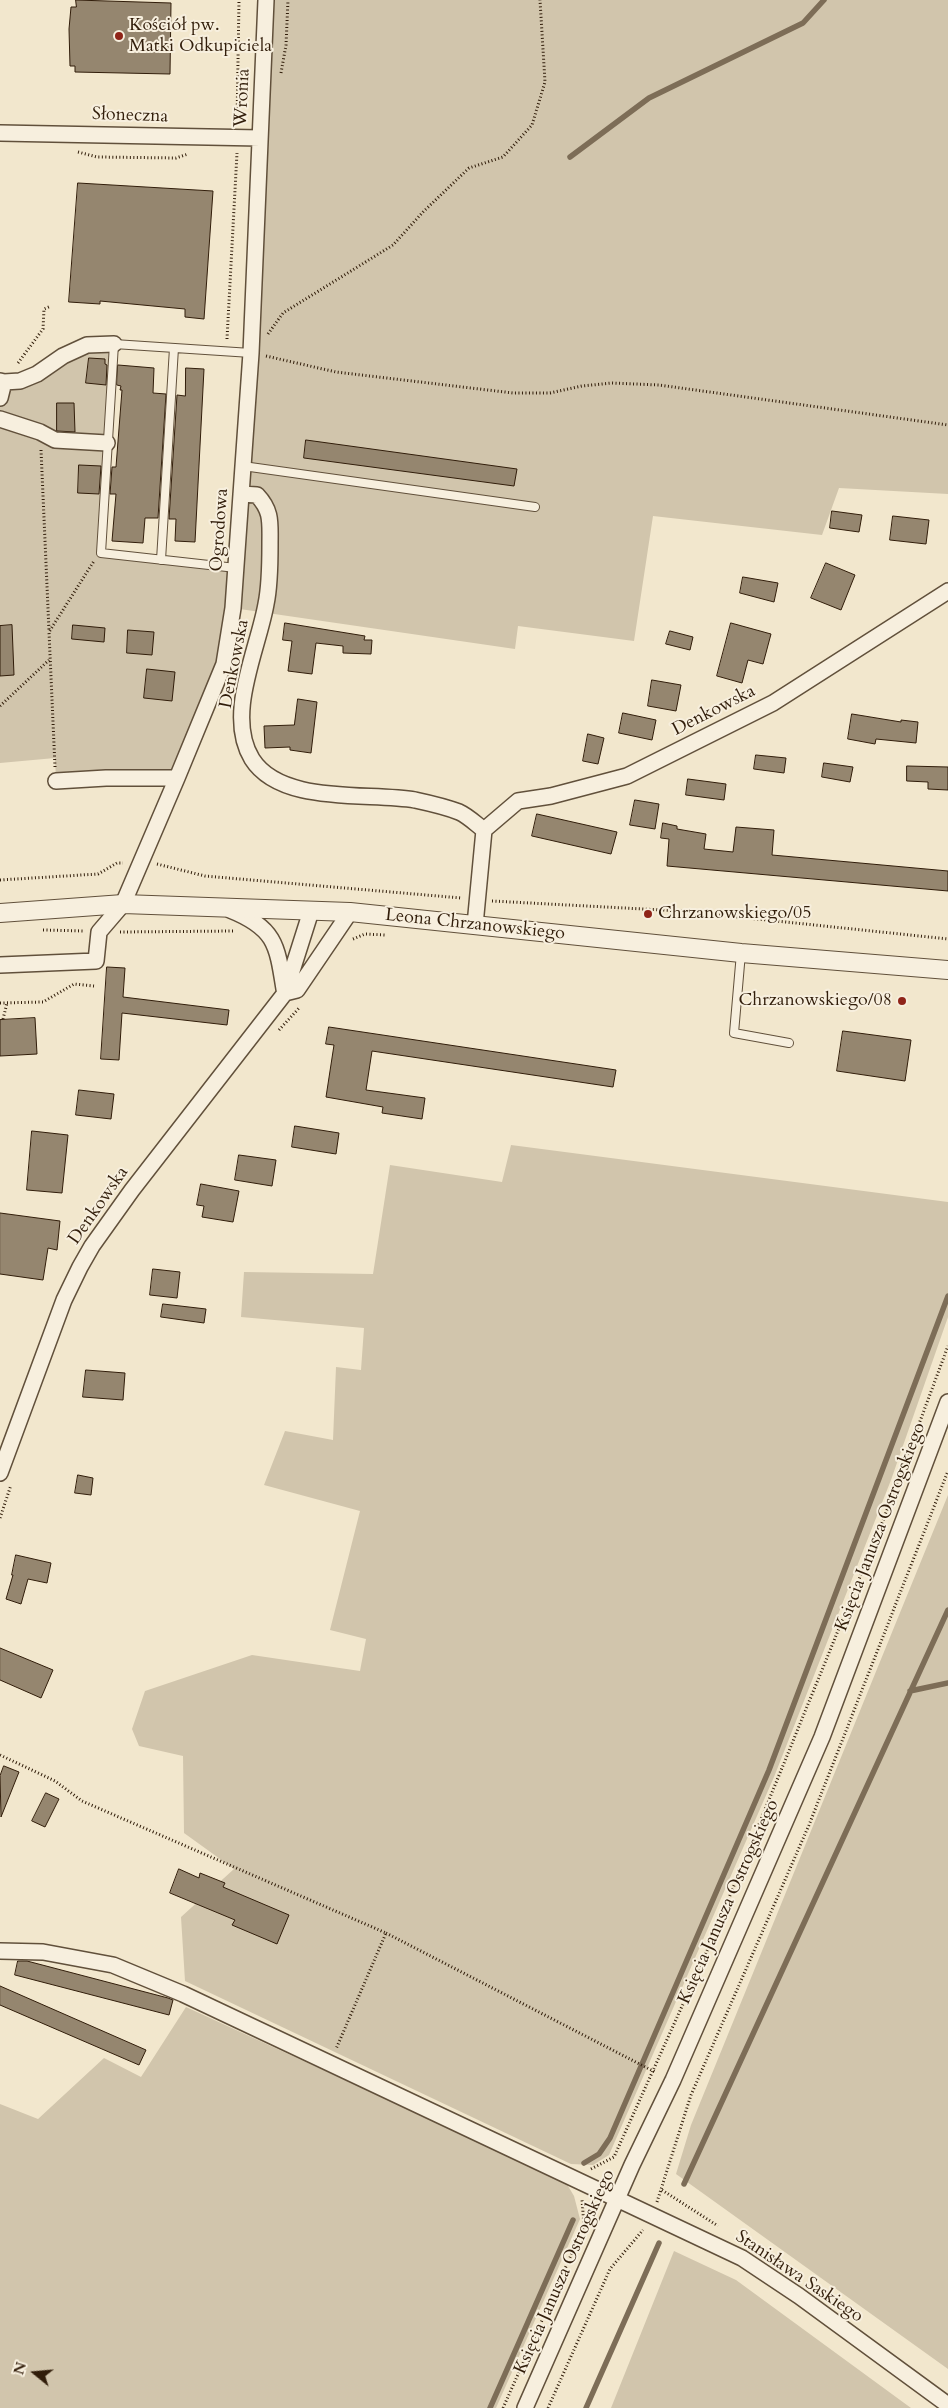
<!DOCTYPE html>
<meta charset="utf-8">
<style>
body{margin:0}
#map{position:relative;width:948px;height:2408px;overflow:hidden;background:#f2e7cd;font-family:Cardo,serif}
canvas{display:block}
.north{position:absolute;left:10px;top:2348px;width:50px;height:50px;-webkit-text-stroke:4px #f7efde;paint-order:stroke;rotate:287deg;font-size:14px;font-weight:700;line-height:20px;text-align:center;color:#311d0a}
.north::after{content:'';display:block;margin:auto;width:18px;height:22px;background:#311d0a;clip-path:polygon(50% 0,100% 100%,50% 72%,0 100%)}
</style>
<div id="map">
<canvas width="948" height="2408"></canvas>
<div class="north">N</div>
</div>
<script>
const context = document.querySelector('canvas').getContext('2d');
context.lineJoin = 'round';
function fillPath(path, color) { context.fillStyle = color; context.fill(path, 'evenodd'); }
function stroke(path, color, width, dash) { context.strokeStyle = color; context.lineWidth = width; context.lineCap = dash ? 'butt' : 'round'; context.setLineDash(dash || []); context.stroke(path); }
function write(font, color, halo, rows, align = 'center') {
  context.font = font + ' Cardo,serif'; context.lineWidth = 4; context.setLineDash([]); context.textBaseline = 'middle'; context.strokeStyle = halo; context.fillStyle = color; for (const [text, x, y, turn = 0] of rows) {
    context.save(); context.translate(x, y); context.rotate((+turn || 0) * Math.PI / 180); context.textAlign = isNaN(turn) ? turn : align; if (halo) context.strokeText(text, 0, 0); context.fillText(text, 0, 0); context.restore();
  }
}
fillPath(new Path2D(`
 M266 0H948V494L839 488 822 535 653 516 634 641 518 626 515 649 233 608 224 664 177 778 56 781 55 758 0 763V379L4 382 63 356 114 344 101 553 236 568Z
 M511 1145 948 1202V1317L891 1480 774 1777 609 2155 593 2165 571 2164 185 1981 181 1917 234 1869 184 1833 183 1756 139 1746 132 1729 145 1691 252 1655 360 1671 366 1639 330 1630 360 1511 264 1485 285 1431 333 1440 336 1367 361 1370 364 1328 241 1317 244 1272 373 1274 390 1165 502 1182Z
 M948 1495V2369L676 2174 691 2125Z
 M186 2007 565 2181 574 2196 580 2219 496 2408H0V2104L38 2119 104 2058 141 2077Z
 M674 2251 736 2280 911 2408H611Z`), '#d1c5ac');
stroke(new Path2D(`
 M570 157 649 98 803 23 824 0
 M910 1691 948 1683
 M584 2163 599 2154 610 2138 769 1770 948 1296
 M684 2184 948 1610
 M490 2408 573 2220
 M586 2408 659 2243`), '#7d6d57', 5.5);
const building = new Path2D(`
 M76 0 171 3 170 74 75 72V66H70L69 29 71 7H76Z
 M78 183 213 191 204 319 185 317V309L100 301V304L69 302Z
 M89 358 105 359V364L107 365 106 385 86 383Z
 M118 365 154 368 153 393 166 394 158 518H145L143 543 112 541 116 494H110L112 467H116L122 390H120L121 386 117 385Z
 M186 368 204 369 195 542 175 541 176 519H169L177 395 185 396Z
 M57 403H74L75 432 57 431Z
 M306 440 517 469 514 486 304 458Z
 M79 465 101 466 99 494 78 493Z
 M832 511 862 515 859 532 830 528Z
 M893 516 929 520 926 544 890 540Z
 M826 563 855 575 841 610 811 598Z
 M743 577 778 583 774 602 740 593Z
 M285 623 365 636 364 640H372L371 654 343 653V646L316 643 312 674 288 671 292 641 283 640Z
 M731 623 771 634 763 664 748 660 742 683 717 676Z
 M12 625 14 675 0 676V626Z
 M73 625 105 628 104 642 72 639Z
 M128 630 154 632 152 655 127 653Z
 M670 631 693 637 690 650 666 644Z
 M147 669 175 672 172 701 144 698Z
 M652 680 681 685 676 711 648 706Z
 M298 699 317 702 311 753 290 750V747L265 748 264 726 294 725Z
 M623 713 656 720 652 740 619 733Z
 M852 714 901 722V720L918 722 916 743 876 739 875 744 848 739Z
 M588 734 604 738 598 764 583 761Z
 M756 755 786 758 784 773 754 769Z
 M824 763 853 767 850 782 822 777Z
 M907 766 948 767V790L928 789V782L907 781Z
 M688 779 726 784 724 800 686 795Z
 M635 800 659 804 655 829 630 825Z
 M537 814 617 832 611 854 532 836Z
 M663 823 677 826V829L706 834 704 849 733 852 736 827 774 830 772 855 948 871V891L667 866 669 839 661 838Z
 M107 967 125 968 123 997 229 1010 227 1025 122 1013 119 1060 101 1059Z
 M35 1018 37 1054 0 1056V1020Z
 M329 1027 616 1070 613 1087 372 1051 366 1090 425 1098 422 1119 382 1113 383 1107 326 1097 334 1045 326 1044Z
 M843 1031 911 1040 905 1081 837 1071Z
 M79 1090 114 1094 111 1119 76 1115Z
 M295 1126 339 1133 336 1154 292 1147Z
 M32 1131 68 1135 62 1193 27 1190Z
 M239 1155 276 1160 272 1186 235 1180Z
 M201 1184 239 1191 233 1222 202 1217 204 1206 197 1205Z
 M0 1213 60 1221 57 1250 48 1248 43 1280 0 1274Z
 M153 1269 180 1272 177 1298 150 1295Z
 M163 1304 206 1309 204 1323 161 1317Z
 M86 1370 125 1373 123 1400 83 1397Z
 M78 1475 93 1478 91 1495 75 1493Z
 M16 1555 51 1563 47 1583 28 1579 21 1604 6 1599 13 1575H12Z
 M0 1648 53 1670 41 1698 0 1680Z
 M4 1766 19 1772 1 1817 0 1776Z
 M46 1793 59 1799 45 1827 32 1821Z
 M179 1869 199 1878 200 1873 225 1883 223 1887 289 1915 277 1944 232 1925 235 1920 170 1893Z
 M18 1961H27L168 1998 173 2000 169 2015 15 1975Z
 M0 1986 146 2050 139 2065 0 2005Z`);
fillPath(building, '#95866f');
stroke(building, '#311d0a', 1);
const service = new Path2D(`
 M243 466 535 507
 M161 560 174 348
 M236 568 101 553 114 344 251 353
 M741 953 734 1033 789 1043`);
const minor = new Path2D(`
 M0 133 260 138
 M0 381 4 382 0 398
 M4 382 20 381 37 374 63 356 87 345 114 344
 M0 419 40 432 55 440 107 443
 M241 494 257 495C272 511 270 522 270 544 270 564 270 585 266 604 258 650 225 715 252 759 281 805 368 792 415 800 429 803 446 807 459 812 468 816 476 824 484 830
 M56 781 106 778H177
 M230 910C275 928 277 944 284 989
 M475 925 484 830 518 801 551 796 627 776 773 703 948 591
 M0 965 96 961 99 932 123 904 177 778 224 664 233 608 251 353 266 0
 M285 993 297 990 350 912
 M0 1473 64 1300 80 1267 92 1246 132 1190 285 993 311 911
 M0 1951 43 1952 113 1965 183 1994 742 2258 799 2296 948 2405
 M525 2408 632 2165 673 2080 822 1737 948 1402`);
const tertiary = new Path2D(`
 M0 913 123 904 350 912 741 953 948 970`);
stroke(service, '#61503b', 10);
stroke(minor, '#61503b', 18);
stroke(tertiary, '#61503b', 20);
stroke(new Path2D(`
 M281 73 286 45 288 0
 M237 122 239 0
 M78 152 97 157 176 158 188 154
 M268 334 283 313 393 245 423 212 469 168 503 157 532 125 545 82 540 0
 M227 339 237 153
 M266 356 336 372 513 393H550L582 386 612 383 659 385 948 425
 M18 363 43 329 44 309 51 306
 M41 450 49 631
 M0 706 49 660
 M55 767 49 632 94 561
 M157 864 205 876 461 898
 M0 880 98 874 117 863H123
 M492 901 681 911 948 939
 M43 930 84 931
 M120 932 234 931
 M353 939 365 934 385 935
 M0 1003 43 1002 74 984 94 986
 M3 1019 7 1003
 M279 1030 300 1007
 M0 1518 11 1485
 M0 1755 55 1781 82 1801 386 1933 336 2049
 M386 1933 655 2072
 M591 2169 614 2157 711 1942 884 1518 948 1346
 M662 2190 718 2226
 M657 2202 691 2095 809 1825 948 1471
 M503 2408 584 2226 582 2199
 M548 2408 610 2269 643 2230`), '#311d0a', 3, [1, 2.5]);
stroke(service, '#f7efde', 8);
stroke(minor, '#f7efde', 15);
stroke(tertiary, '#f7efde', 18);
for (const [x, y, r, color] of [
 [119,36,5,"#8f2418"],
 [648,914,5,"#8f2418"],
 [902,1001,5,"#8f2418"]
]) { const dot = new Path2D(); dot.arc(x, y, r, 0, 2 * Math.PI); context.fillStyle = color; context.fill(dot); stroke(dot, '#f7efde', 2); }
write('18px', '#311d0a', '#f7efde', [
 ["Kościół pw.",129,26],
 ["Matki Odkupiciela",129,47],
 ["Chrzanowskiego/05",658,914],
 ["Chrzanowskiego/08",892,1001,"right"]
], 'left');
write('18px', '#311d0a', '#f7efde', [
 ["Wronia",243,98,-87],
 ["Słoneczna",130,116,2],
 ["Ogrodowa",220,530,-86],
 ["Denkowska",235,664,-79],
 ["Denkowska",714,711,-27],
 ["Leona Chrzanowskiego",475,925,6],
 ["Denkowska",99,1206,-55],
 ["Księcia Janusza Ostrogskiego",881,1527,-69],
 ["Księcia Janusza Ostrogskiego",729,1902,-66],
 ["Księcia Janusza Ostrogskiego",565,2272,-66],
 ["Stanisława Saskiego",799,2277,34]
]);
</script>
